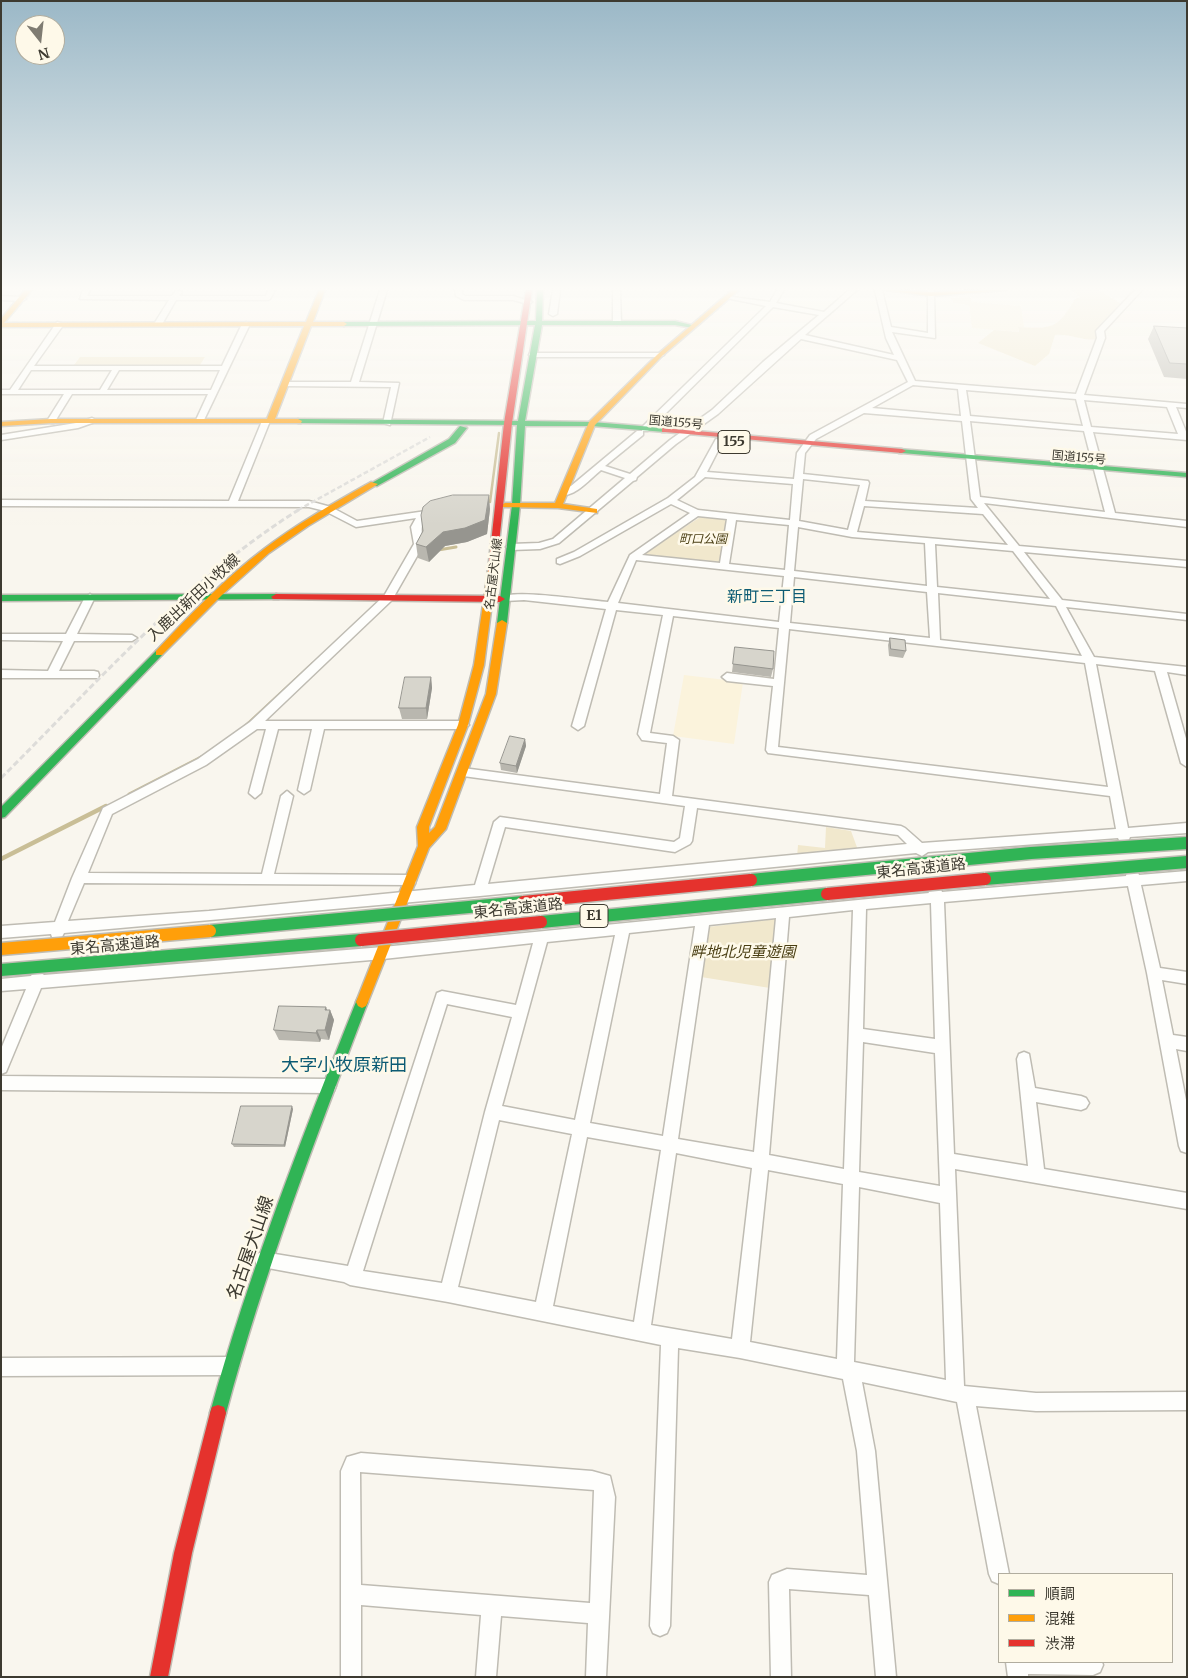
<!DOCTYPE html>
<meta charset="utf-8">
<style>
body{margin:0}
#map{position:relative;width:1188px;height:1678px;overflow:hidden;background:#f9f6ee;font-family:Merriweather,"Noto Sans JP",serif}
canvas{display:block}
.frame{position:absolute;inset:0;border:2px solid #3d3a30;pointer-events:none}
.legend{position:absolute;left:998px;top:1573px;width:175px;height:90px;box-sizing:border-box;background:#fef9e9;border:1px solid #b1ad9f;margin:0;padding:6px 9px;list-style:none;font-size:15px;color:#3d3a30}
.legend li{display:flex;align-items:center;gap:10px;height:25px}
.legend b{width:25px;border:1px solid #b1ad9f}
.north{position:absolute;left:15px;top:15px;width:50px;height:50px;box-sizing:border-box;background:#fef9e9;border:1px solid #b1ad9f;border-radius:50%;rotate:164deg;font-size:14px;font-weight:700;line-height:20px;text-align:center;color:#3d3a30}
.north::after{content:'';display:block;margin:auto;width:18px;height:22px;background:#7f7c72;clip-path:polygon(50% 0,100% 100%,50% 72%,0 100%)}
</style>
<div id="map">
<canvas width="1188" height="1678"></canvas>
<div class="frame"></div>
<ul class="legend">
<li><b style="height:6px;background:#30b455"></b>順調</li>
<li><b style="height:6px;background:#ff9f0a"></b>混雑</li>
<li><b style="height:6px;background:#e5322d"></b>渋滞</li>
</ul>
<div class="north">N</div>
</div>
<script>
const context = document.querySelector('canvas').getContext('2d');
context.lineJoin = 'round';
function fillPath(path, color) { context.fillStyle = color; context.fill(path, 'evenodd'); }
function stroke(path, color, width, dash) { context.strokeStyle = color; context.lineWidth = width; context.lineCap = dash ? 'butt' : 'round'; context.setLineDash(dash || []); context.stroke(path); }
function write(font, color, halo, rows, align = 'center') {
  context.font = font + ' Merriweather,"Noto Sans JP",serif'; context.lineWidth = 5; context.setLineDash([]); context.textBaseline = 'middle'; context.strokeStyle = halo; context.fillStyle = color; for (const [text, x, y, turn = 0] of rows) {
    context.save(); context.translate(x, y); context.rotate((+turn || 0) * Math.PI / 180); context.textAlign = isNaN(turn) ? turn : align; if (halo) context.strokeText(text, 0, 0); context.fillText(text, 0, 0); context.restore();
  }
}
fillPath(new Path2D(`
 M970 297 972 302 1021 306 1024 327H1018V332L972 328 969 305 953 303 951 298Z
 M684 675 743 682 734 744 673 736Z`), '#fbf3dc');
fillPath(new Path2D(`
 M1071 290H1099L1121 304 1099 329V339C1084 342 1070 333 1055 335L1049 354 1035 366 978 343 994 330 1019 332 1018 327C1053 329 1057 329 1075 299L1080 297Z
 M80 357H205L200 365H74Z
 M702 516 729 520 722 562 718 563 646 555 644 553Z
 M826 827 851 831 858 850 797 857 798 845 825 848Z
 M776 919 770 988 701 977 708 927Z`), '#f1e8cd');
stroke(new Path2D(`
 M490 502 499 433`), '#c9be96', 2.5);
stroke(new Path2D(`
 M438 550 456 547
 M243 728 313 663
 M129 794 203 756`), '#c9be96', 3);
stroke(new Path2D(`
 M1 859 106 806`), '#c9be96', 4.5);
const street = new Path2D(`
 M83 290H90L87 296H172L176 290 182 292 179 296H266L268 290H275L270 299 268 300H176L161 326H158L154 324 169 300 80 299Z
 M380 290H387L359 382 399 383 390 425 383 423 391 387 282 386V382H351Z
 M455 290H462V294L465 296H513L532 302 528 304 513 300H464L456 296Z
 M553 290H560L557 314 553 316 549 314Z
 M613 290H620L621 323 617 325 613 323Z
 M777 290H784L776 303 824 312 849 290H857L805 335 894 355 886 338 875 290H882L891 327 928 333V290H934L935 338 892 332 915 381 1076 394 1097 338 1096 331 1135 290H1142L1104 331 1105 338 1084 395 1187 404V408L1176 407 1187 434V440L1093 432 1115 513 1187 521V527L984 503 1019 546 1187 561V567L1024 552 1062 600 1187 614V620L1066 607 1094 657 1187 667V675L1167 672 1187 742V767L1181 763 1155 671 1096 664 1128 828 1187 823V833L1130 837 1128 842H1120L1118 838 928 852 922 856 916 853 480 896 64 933 62 937 57 939 52 937 51 934 1 938V926L55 922 72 878 103 808 198 759 250 722 384 596 414 544 411 527 416 518 356 527 325 511 309 507 1 506V500L229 501 262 421 266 419 270 421 238 501H309L331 507 357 521 426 511 431 514C419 522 421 531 424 544L392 600 265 721H463L469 725 463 729H324L310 790 304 794 298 790 312 729H278L261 793 255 798 249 793 266 729H257L206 765 112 814 88 873 262 874 281 796 287 791 293 796 274 874 410 875 415 876 416 880 415 884 410 885 84 883 68 921 209 911 475 885 494 822 500 817 674 842 680 838 685 806 463 776 457 772 463 768 660 794 667 743 642 740 638 734 663 615 616 610 584 726 578 730 572 726 606 609 524 600 505 601 500 598C510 588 591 601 608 602L630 555 690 513 671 504 580 556 560 564 557 563V559L574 552 668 498 695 477 716 439 723 441 707 472 794 479 797 453 810 435 908 382 897 360 801 339 718 414 676 444 637 477 636 480 633 481 559 543 540 549 511 550 506 547 511 544 539 543 553 539 625 478 601 470C590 479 575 497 561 495V491L571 486 637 431H643V435L605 466 630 474 670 440 712 410 763 362 819 315 773 307 648 431H642V427L766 306 726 298V296L770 302ZM913 385 958 389 961 416 872 408ZM966 390 1076 399 1083 426 970 416ZM1084 400 1167 407 1178 434 1091 427ZM864 413 962 421 971 499 978 508 865 501 869 483 868 481 803 474 805 453 816 439ZM970 421 1084 431 1105 512 980 497ZM705 477 793 484 790 520 698 510 677 500ZM803 479 860 485 848 530 799 521ZM864 506 983 514 1008 545 857 532ZM698 516 727 519 720 563 642 555ZM736 520 789 525 785 570 729 564ZM798 527 852 537 925 543 927 586 794 571ZM935 544 1013 551 1050 599 937 587ZM636 560 784 576 779 622 618 603ZM794 577 927 592 930 638 790 623ZM938 593 1056 606 1082 656 940 640ZM673 616 779 628 774 679 727 673 722 677 727 681 773 686 766 750 768 753 1110 796 1116 829 922 843 905 828 901 826 672 796 679 740 673 736 650 733ZM789 629 1085 663 1108 787 778 747ZM697 808 898 835 907 844 488 884 505 827 675 852 690 844 692 841Z
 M1 296 22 297 26 299 22 301 1 300Z
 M57 322 64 324 34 366H222L242 324 246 322 250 324 203 422 196 420 208 394H72L54 423H51L47 421 64 394H1V390H10ZM31 370H112L100 390H18ZM119 370H220L211 390H107Z
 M530 353H660L664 355 660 357H533L529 355Z
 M92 418 96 420 95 422 78 428 1 440V435L76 423Z
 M90 594 95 597 77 634 132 635 137 638 132 641H74L59 671H94L98 672 99 675 98 678H1V670L48 671 63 641 1 640V634H66L85 597Z
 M1132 869 1137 870 1139 875 1187 871V881L1141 885 1160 968 1187 972V984L1162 980 1173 1035 1187 1037V1051L1176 1049 1187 1105V1153L1181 1151 1179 1146 1147 973 1128 886 944 902 954 1154 1028 1166 1017 1059 1019 1054 1024 1052 1029 1054 1035 1088 1081 1096 1086 1098 1089 1103 1086 1108 1081 1110 1036 1102 1044 1169 1187 1193V1209L955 1169 964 1386 1036 1393 1187 1392V1410L1036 1411 976 1406 1009 1574H999V1584L992 1581 989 1574 957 1402 862 1382 875 1451 896 1677H876L869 1595 789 1589 791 1677H771L769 1582 772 1575 787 1569 867 1575 857 1451 843 1379 740 1358 678 1348 670 1626 667 1633 660 1636 653 1633 650 1626 661 1345 448 1302 350 1285 344 1282 257 1266 255 1260 257 1254 263 1252 348 1266 437 993 442 991 516 1005 533 943 383 959 41 988 6 1072 1 1074V1049L26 989 1 991V979L31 976 33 973 38 971 44 975 383 947 929 893 927 889 929 885H939L942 892 1126 876 1127 870ZM931 903 935 1039 863 1029 866 909ZM853 910 844 1169 769 1155 789 917ZM776 918 754 1152 678 1139 709 925ZM695 926 663 1136 590 1123 629 933ZM615 935 575 1120 502 1106 547 942ZM447 1004 512 1017 485 1112 442 1283 363 1271ZM863 1042 935 1053 940 1186 859 1172ZM499 1120 572 1134 536 1302 458 1287ZM587 1137 661 1150 634 1322 553 1306ZM676 1153 752 1168 732 1339 651 1325ZM768 1170 843 1184 837 1359 750 1342ZM859 1187 940 1203 946 1380 854 1362Z
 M1 1076 329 1079 334 1081 336 1086 334 1091 329 1093 1 1090Z
 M230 1357 236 1360 239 1366 236 1372 230 1375 1 1376V1358Z
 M361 1453 592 1471 610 1476 615 1497 606 1677H586L588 1623 501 1616 496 1677H476L481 1615 361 1605V1677H341V1471L347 1457ZM360 1472 594 1490 590 1603 361 1585Z
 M1006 1662H1102L1103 1665 1100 1672 1093 1675 1028 1674V1677H1008Z`);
const fast = new Path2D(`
 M537 290H543L542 321H675L696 326 693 328 675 325H542L525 421 592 422 665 428 669 430 665 432 592 426H525L520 505 507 623 502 626 497 623 512 505 517 425 298 423 294 421 298 419 518 421 535 325 344 326 341 324 344 322 536 321Z
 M460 426 467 428 455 443 377 486 370 484 449 439Z
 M899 449 1187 473V477L902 453H899Z
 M276 594 279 595V599L1 601V595Z
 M159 650 162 651V655L5 817 1 818V807L156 651Z
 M362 996 366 998 368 1002C316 1137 264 1272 226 1413L224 1419 218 1421 212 1419 210 1413C249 1272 302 1137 356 1002L358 998Z`);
const slow = new Path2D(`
 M25 290H32L4 323 306 322 319 290H325L313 322H344L347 324 344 326H311L275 419H298L302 421 301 423H51L1 426V422L51 419H267L304 326 1 327V319Z
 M732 290H739L662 356 595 425 563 504 597 509V513L558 508 502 507 501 505 505 503H555L589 422 658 354Z
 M884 290 931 292 1006 290 931 296Z
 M371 482 378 484 308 526 269 553 222 595 162 655H156V651C190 615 224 579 264 549 298 523 334 503 371 482Z
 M492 568 496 571 484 665 468 725 429 827V833L435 827 486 694 497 623 502 620 507 623 496 694 446 829 429 848 368 1002 366 1006 362 1008 358 1006 356 1002 418 846 417 827 458 725 474 665 488 571Z`);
const jam = new Path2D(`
 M526 290H532L512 423 496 571 492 574 488 571 504 423Z
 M662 428 902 449 906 451 902 453 665 432H662Z
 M276 594 500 596 505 599 500 602 273 599 271 597Z
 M218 1405 224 1407 226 1413 192 1553 168 1677H150L174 1553 210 1413 212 1407Z`);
stroke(street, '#bfbcb3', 3);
stroke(fast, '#bfbcb3', 3);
stroke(slow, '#bfbcb3', 3);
stroke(jam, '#bfbcb3', 3);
fillPath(street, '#fefefc');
fillPath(fast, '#30b455');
fillPath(slow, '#ff9f0a');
fillPath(jam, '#e5322d');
stroke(new Path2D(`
 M298 510 430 437`), '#dddcd9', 2.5, [5, 2.5]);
stroke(new Path2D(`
 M1 778C96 684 186 580 300 509`), '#dddcd9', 3, [6, 3]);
const fastBridge = new Path2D(`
 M985 879 1187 862
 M751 880 1031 853 1187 843
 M541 922 827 894
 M210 931 523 902
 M1 970 361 940`);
const slowBridge = new Path2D(`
 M1 949 210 931`);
const jamBridge = new Path2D(`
 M827 894 985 879
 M523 902 751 880
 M361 940 541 922`);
stroke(fastBridge, '#bfbcb3', 15, []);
stroke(slowBridge, '#bfbcb3', 15, []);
stroke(jamBridge, '#bfbcb3', 15, []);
stroke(fastBridge, '#30b455', 12);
stroke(slowBridge, '#ff9f0a', 12);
stroke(jamBridge, '#e5322d', 12);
fillPath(new Path2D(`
 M1154 326 1187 328V379L1164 377 1148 339Z
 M490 509 487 534 467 542 445 546 429 562 418 558 416 544Z
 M890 638 906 651 903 658 889 656 888 645Z
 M735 647 773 669 771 677 732 672Z
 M431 677 432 688 427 719H402L399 708Z
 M525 739 526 746 517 773 501 770 500 763Z
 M327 1010H330L334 1020 329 1040 321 1039 320 1042 279 1040 274 1030Z
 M293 1109 285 1147H234L232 1144Z`), '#b9b7af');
fillPath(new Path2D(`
 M489 495 490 509 487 534 467 542 445 546 429 562 426 547 443 532Z
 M431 677 432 688 427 719 426 708Z
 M525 739 526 746 517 773 516 766Z
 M326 1007 329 1015 330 1010 334 1020 329 1040 325 1030V1010Z
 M317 1030 321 1039 320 1042 316 1033Z
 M292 1106 293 1109 285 1147 284 1145Z`), '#96958f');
const building = new Path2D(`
 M1154 326 1187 328V364L1170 363Z
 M453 495H489L485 520 465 528 443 532 426 547 416 544 423 531 421 515 423 507 430 501Z
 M890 638 905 640 906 651 891 649Z
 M735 647 774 651 773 669 733 664Z
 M405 677H431L426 708H399Z
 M510 736 525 739 516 766 500 763Z
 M279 1006 326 1007 325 1010H330L325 1030H317L316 1033 274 1030Z
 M241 1106H292L284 1145 232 1144Z`);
fillPath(building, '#d7d5cc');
stroke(building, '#96958f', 1);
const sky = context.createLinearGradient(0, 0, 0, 525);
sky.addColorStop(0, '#9bb8c7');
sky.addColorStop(0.55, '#fcfbf7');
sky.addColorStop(1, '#fcfbf700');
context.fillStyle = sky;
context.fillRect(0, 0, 1188, 525);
write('12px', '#3d3a30', '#fef9e9', [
 ["国道155号",676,423,5],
 ["国道155号",1079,458,5],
 ["名古屋犬山線",494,574,-83]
]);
write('italic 12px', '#493e13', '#fef9e9', [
 ["町口公園",703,540]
]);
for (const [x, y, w] of [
 [734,442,32],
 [594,916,28]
]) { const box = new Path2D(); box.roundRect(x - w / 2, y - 11.5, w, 23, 4); context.fillStyle = '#fef9e9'; context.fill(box); stroke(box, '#3d3a30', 1); }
write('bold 14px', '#3d3a30', null, [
 ["155",734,442],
 ["E1",594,916]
]);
write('15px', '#3d3a30', '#fef9e9', [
 ["入鹿出新田小牧線",194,598,-43],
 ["東名高速道路",921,869,-6],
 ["東名高速道路",518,909,-6],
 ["東名高速道路",115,946,-5]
]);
write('italic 15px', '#493e13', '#fef9e9', [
 ["畔地北児童遊園",743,953]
]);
write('16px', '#0c5b74', '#fef9e9', [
 ["新町三丁目",767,597]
]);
write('18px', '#0c5b74', '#fef9e9', [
 ["大字小牧原新田",344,1066]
]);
write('18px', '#3d3a30', '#fef9e9', [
 ["名古屋犬山線",251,1248,-71]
]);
</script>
